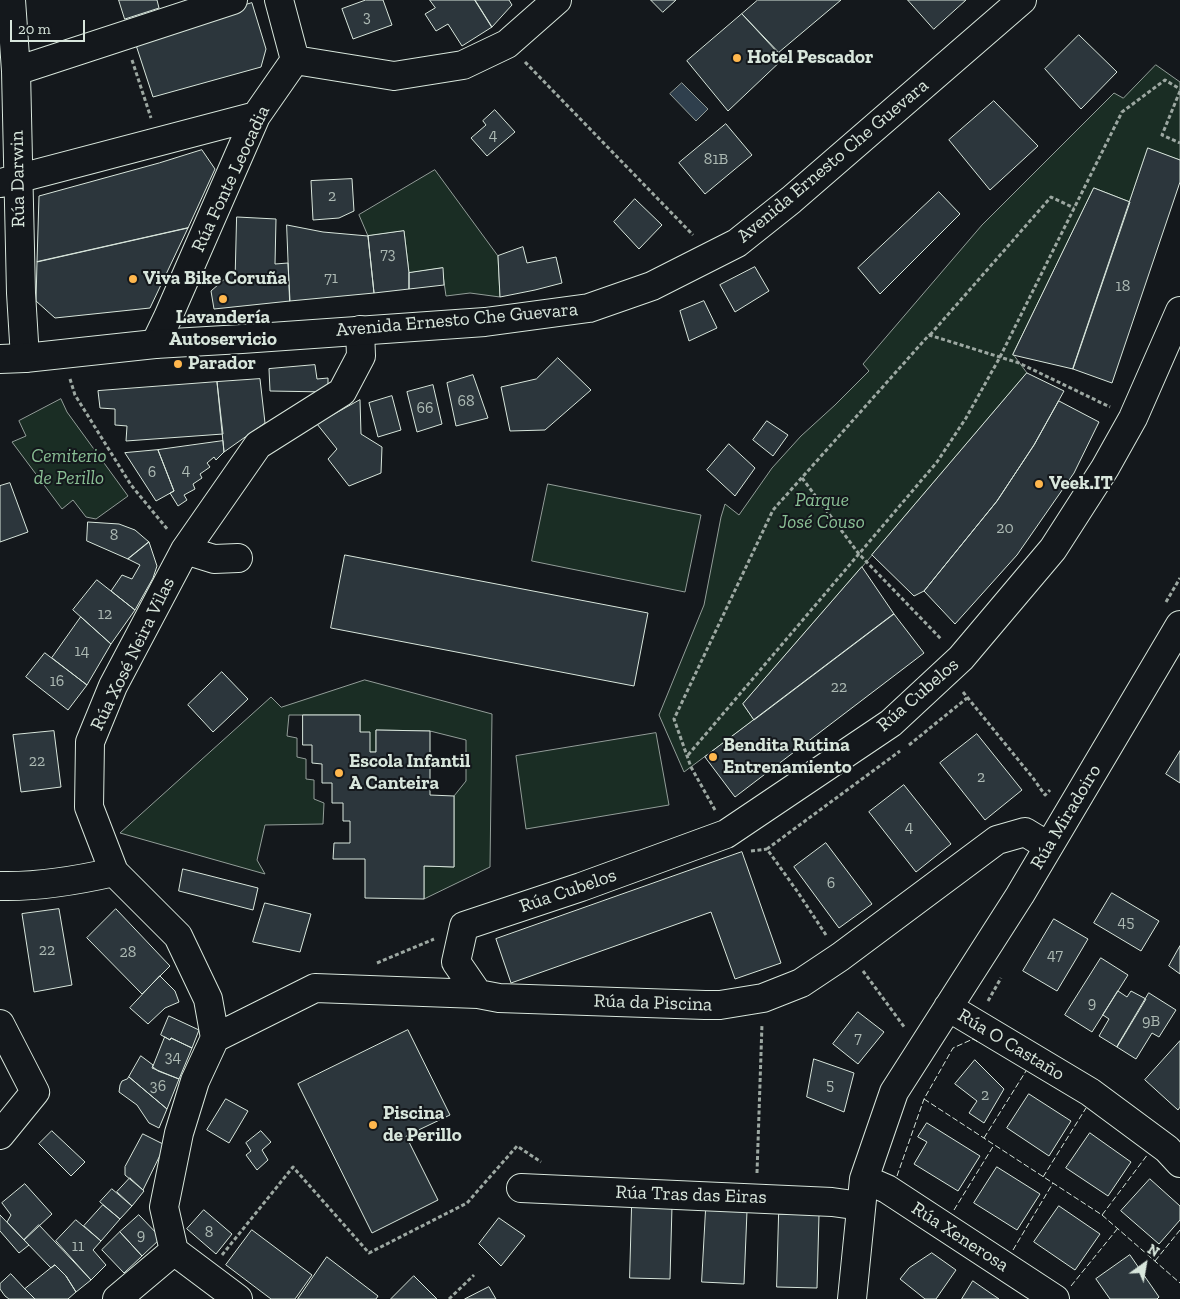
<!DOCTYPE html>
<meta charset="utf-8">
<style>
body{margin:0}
#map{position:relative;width:1180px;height:1299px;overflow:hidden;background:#14181c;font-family:"Zilla Slab",serif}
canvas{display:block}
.north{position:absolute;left:1120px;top:1239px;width:50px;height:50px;-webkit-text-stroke:4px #14181c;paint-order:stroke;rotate:32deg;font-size:14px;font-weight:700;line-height:20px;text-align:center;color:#d8e6dc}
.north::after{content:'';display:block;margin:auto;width:18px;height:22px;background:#d8e6dc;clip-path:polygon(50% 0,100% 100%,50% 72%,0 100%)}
.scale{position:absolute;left:10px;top:20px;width:75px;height:22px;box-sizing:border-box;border:2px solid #d8e6dc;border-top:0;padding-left:6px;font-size:15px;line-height:18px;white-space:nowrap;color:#d8e6dc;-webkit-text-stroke:4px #14181c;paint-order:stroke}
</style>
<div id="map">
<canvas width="1180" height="1299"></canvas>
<div class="north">N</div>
<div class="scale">20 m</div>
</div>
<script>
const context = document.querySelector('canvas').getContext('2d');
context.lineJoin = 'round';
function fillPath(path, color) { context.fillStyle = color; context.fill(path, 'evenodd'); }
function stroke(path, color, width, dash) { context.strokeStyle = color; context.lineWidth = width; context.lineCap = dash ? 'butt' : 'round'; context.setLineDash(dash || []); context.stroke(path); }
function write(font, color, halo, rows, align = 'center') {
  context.font = font + ' "Zilla Slab",serif'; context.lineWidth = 4; context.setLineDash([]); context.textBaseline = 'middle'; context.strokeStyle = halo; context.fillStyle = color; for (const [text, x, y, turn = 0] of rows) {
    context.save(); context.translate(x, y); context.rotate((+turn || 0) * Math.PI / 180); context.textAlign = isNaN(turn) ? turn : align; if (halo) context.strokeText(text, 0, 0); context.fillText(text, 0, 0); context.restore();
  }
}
const green = new Path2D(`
 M1156 65 1180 82V160L1148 149 1130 202 1094 188 1013 354 1027 373 862 567 743 704 754 720 684 772 659 715 704 605 721 517 725 504 739 515 772 468 801 436 835 405 869 371 863 364 982 225 1114 93 1123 98Z
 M435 170 498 256 500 297 470 293 446 296 442 268 409 273 404 231 368 236 359 215Z
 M61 399 67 412 128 496 96 519 86 517 73 500 62 509 12 442 26 436 19 421Z
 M548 484 701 515 685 592 532 561Z
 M365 680 492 714 490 867 424 899V866L454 867V796L466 781V740L430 731 376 730V752H370L360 732V715H289L287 736 297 738V757L306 759V779L314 780V799L324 803 323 824 265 825 257 860 265 874 120 833 271 697 281 707Z
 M656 733 669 805 526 829 516 756Z`);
fillPath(green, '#1a2d24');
stroke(green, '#939e99', 1);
const water = new Path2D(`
 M682 83 708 109 696 121 670 94Z`);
fillPath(water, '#2f3f4d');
stroke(water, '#939e99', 1);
const building = new Path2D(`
 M119 0H157L159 8 125 19Z
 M366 0H383L392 25 353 39 342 9Z
 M430 0H475L492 27 462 46 448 24 436 31 425 14 435 8Z
 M475 0H509L512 5 492 27Z
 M651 0H676L663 12Z
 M758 0H841L778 53 742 14Z
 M908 0H966L934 29Z
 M252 3 266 49 261 67 153 97 134 39Z
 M742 14 784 58 728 111 687 61Z
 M1079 35 1117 72 1081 109 1045 69Z
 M994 101 1038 146 990 190 949 140Z
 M495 110 515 132 487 156 471 138 486 125 483 121Z
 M726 124 752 155 705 194 679 163Z
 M1148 148 1180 160V182L1112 383 1073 369Z
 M202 150 215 169 188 228 37 262 39 196 159 163Z
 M352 179 354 211 339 218 313 220 311 181Z
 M1094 188 1130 202 1073 369 1013 355Z
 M939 192 960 214 880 294 858 268Z
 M635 199 662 225 639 249 614 222Z
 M237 217 276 219 275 264 288 263 290 301 214 309 211 291 235 270Z
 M287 225 323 232 368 236 374 293 290 301Z
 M188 228 150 308 55 318 36 301 37 262Z
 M404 231 409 273V289L374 293 368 236Z
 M523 247 527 263 556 257 562 283 535 290 500 297 498 256Z
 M755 267 769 291 735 312 720 285Z
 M443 268 444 285 409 289V273Z
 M704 301 717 328 689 341 680 311Z
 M558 358 591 390 545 430 510 431 501 387 536 379Z
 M315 365 317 379 328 378V392L270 391 269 369Z
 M1027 373 1064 391 1034 445 997 501 924 591 914 596 872 555Z
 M473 375 488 418 456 426 447 383Z
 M260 379 265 423 224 452 217 382Z
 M217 382 223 434 126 441 127 426 115 425V409L100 408 98 391Z
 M433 385 442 424 417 432 407 392Z
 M392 396 401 430 378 437 369 403Z
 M360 400 361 434 382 447 381 473 349 486 328 459 337 449 317 424Z
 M1059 401 1099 422 1074 473 1017 555 955 624 924 591 997 501 1034 445Z
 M767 421 788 435 773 456 753 440Z
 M223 441 224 452 216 460 214 457 207 463 210 467 200 474 202 478 193 484 195 489 184 495 187 500 178 506 170 493 174 491 158 450Z
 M729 444 755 468 735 496 707 470Z
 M158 450 174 491 156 501 125 453Z
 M10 483 28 532 0 542V486Z
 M88 522 119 524 135 530 149 542 128 559 87 541Z
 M149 542 157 566 153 578 135 610 111 591 122 575 132 579 140 565 128 559Z
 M345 555 648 613 634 686 331 628Z
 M862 567 894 614 754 720 743 704Z
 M97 580 135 610 111 644 73 610Z
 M894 614 924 653 735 797 705 757Z
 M81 617 111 644 87 685 52 658Z
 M45 653 87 685 68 710 26 677Z
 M222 672 248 699 213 732 188 705Z
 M303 715H360V732H370V752H376V730L430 731V795L454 796V867L424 866V899L365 898V859H333L334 843H350V821H343V803H332V783H322V764L312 763V745H303Z
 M54 731 61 787 21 792 13 735Z
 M977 734 1022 790 985 820 940 763Z
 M1180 751V783L1166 774Z
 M904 785 951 844 916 872 869 812Z
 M826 843 872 904 839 928 794 867Z
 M742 852 781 963 735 979 711 912 511 983 496 939Z
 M183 869 258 888 253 910 179 891Z
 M1112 893 1159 921 1141 951 1094 923Z
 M265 903 311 914 300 952 253 942Z
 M59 909 72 985 34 992 22 914Z
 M116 909 170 966 142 994 87 938Z
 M1054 919 1088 939 1057 991 1023 971Z
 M1180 946V974L1169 966Z
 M1101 958 1128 975 1092 1032 1065 1015Z
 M160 976 175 991 179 1002 165 1008 148 1024 130 1008Z
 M1118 991 1127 997 1131 991 1146 999 1117 1047 1099 1036 1109 1019 1103 1015Z
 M1149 993 1176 1010 1159 1037 1152 1033 1136 1059 1117 1047Z
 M858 1012 884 1032 858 1064 833 1044Z
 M169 1016 199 1030 192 1048 171 1038 170 1040 161 1035Z
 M408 1030 450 1115 406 1136 438 1200 372 1233 298 1084Z
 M165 1037 170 1040 171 1038 192 1048 179 1079 158 1071 153 1067Z
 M1180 1041V1107L1178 1110 1145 1080Z
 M141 1056 153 1065 152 1068 179 1079 167 1109 129 1077Z
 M814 1059 854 1073 844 1112 807 1097Z
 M975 1060 1004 1089 984 1123 969 1113 977 1101 955 1084Z
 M129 1077 167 1109 159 1128 149 1123 137 1105 119 1092 120 1085 122 1081 127 1079Z
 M1029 1094 1071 1121 1049 1156 1007 1128Z
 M226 1099 248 1111 229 1143 207 1130Z
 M927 1123 980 1156 958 1191 914 1164 927 1142 918 1137Z
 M52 1131 85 1162 71 1176 39 1144Z
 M261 1131 271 1142 262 1150 268 1160 257 1170 246 1155 251 1151 246 1143Z
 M1090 1133 1131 1162 1108 1196 1066 1168Z
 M143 1134 165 1145 143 1190 125 1175V1167Z
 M997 1167 1040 1194 1017 1230 974 1203Z
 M130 1178 144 1191 132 1206 117 1192Z
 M1150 1179 1180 1206V1220L1159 1244 1121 1211Z
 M25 1184 52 1214 24 1240 7 1222 11 1215 2 1203Z
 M112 1189 132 1206 120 1219 100 1202Z
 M103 1205 120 1219 101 1241 84 1226Z
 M632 1205 672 1206 670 1279 630 1278Z
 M1059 1206 1100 1234 1075 1270 1034 1242Z
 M706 1209 747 1211 744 1284 702 1282Z
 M204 1210 232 1234 216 1254 187 1229Z
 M779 1214 819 1215 817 1288 777 1287Z
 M0 1215 29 1245 19 1253 0 1231Z
 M139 1215 161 1238 142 1256 120 1232Z
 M499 1218 525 1236 501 1266 479 1244Z
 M76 1220 101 1241 93 1250 106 1265 91 1280 56 1241Z
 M39 1225 91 1280 76 1292 66 1276 55 1265 51 1268 24 1240Z
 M252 1230 312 1275 295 1299H271L226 1265Z
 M120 1232 142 1256 124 1273 102 1250Z
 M932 1253 956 1270 936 1299H925L900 1279 909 1268Z
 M1130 1255 1159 1297 1157 1299H1110L1096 1279Z
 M327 1257 378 1296 376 1299H298Z
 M55 1265 66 1276 76 1292 68 1299H35L25 1289Z
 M11 1274 25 1289 35 1299H9L5 1296 0 1289V1284Z
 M414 1276 437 1299H391Z
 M973 1281 999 1299H962Z
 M489 1287 496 1299H465Z`);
fillPath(building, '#2c363c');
stroke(building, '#d8e6dc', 1);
const minor = new Path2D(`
 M11 0 16 71 21 293 25 358
 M279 0 295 60
 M295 60 394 76 463 65 507 44 557 0
 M16 71 233 0
 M1 183 256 116
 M155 344 168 317 256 116 295 60
 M185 550 214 559 238 558
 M0 886C36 887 79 880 114 872
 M478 994 456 962 464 926 581 887 726 834 891 723 961 658 1053 549 1105 468 1133 418 1180 311
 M948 1007 1090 1092 1167 1149 1180 1163
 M0 1024 35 1092 0 1135
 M215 1038 315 988 478 994 499 998 705 1005H720L763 998 801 983 840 957 997 840 1025 832 1048 846
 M864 1179 887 1189 1055 1299
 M521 1188 832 1202 861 1206
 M174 1251 164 1207 179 1133 195 1081 215 1038 208 999 178 936 114 872 89 807 90 742 113 686 185 550 258 445 342 392 361 356 360 330
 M174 1251 238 1299
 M117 1299 174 1251
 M852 1299 864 1179 894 1092 1020 895 1180 625`);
const major = new Path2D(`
 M0 359 25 358 155 344 242 339 485 322 589 308 652 286 737 243 791 200 1022 0`);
stroke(minor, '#d8e6dc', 30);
stroke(major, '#d8e6dc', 30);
stroke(new Path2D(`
 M132 60 151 118
 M525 62 693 235
 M1180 91 1162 135 1180 143
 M930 335 1051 197 1074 208
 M70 379 75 395 131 485 168 530
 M802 478 859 554 942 640
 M1166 602 1180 578
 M963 692 1033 778 1045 795 1050 790
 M909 745 967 698
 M688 755 937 462 966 418 1000 357 1122 112 1165 80 1180 89
 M715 810 691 767 674 719 773 510 929 335 1019 363 1110 407
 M751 851 767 849
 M826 935 797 891 767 849 900 751
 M377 963 434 939
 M863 971 905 1028
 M988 1001 1001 978
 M757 1173 762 1024
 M222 1255 293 1167 369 1253 467 1203 517 1146 541 1162
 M449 1299 474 1275`), '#9da8a2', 3, [4, 2.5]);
stroke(minor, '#14181c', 28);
stroke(major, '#14181c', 28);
stroke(new Path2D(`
 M924 1099 1102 1215 1180 1283
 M984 1138 1026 1071
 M897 1176 924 1099 953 1048 973 1039 980 1043
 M1043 1177 1086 1108
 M954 1210 994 1145
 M1102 1215 1148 1154
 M1013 1250 1053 1183
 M1155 1261 1180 1230
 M1071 1286 1118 1228`), '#d8e6dc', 1, [6, 2.5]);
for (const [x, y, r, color] of [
 [737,58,5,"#ffb74d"],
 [133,279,5,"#ffb74d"],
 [223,299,5,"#ffb74d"],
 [178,364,5,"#ffb74d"],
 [1039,484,5,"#ffb74d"],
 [713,757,5,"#ffb74d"],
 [339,773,5,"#ffb74d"],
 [373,1125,5,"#ffb74d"]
]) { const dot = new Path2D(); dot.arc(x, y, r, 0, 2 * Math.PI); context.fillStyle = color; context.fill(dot); stroke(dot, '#14181c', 2); }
write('16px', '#adbab4', null, [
 ["3",367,17],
 ["4",493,135],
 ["81B",716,159],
 ["2",332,196],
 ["73",388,254],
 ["71",331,278],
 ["18",1123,286],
 ["68",466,401],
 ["66",425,408],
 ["4",186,470],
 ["6",152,472],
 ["20",1005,528],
 ["8",114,535],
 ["12",105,614],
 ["14",82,651],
 ["16",57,681],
 ["22",839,687],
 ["22",37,761],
 ["2",981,777],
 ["4",909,827],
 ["6",831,883],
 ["45",1126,922],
 ["22",47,950],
 ["28",128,952],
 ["47",1055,955],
 ["9",1092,1003],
 ["9B",1151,1021],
 ["7",858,1038],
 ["34",173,1057],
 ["5",830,1085],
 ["36",158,1086],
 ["2",985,1095],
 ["8",209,1232],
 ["9",141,1235],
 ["11",78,1246]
]);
write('bold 19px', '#d8e6dc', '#14181c', [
 ["Hotel Pescador",747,58],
 ["Viva Bike Coruña",143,279],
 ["Lavandería",223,318,"center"],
 ["Autoservicio",223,340,"center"],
 ["Parador",188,364],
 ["Veek.IT",1049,484],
 ["Bendita Rutina",723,746],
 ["Entrenamiento",723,768],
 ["Escola Infantil",349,762],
 ["A Canteira",349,784],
 ["Piscina",383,1114],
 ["de Perillo",383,1136]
], 'left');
write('19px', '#d8e6dc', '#14181c', [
 ["Avenida Ernesto Che Guevara",833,161,-40],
 ["Rúa Darwin",18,179,-91],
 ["Rúa Fonte Leocadia",231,179,-65],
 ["Avenida Ernesto Che Guevara",457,320,-5],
 ["Rúa Xosé Neira Vilas",133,654,-64],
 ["Rúa Cubelos",918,695,-41],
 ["Rúa Miradoiro",1066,817,-59],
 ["Rúa Cubelos",568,891,-19],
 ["Rúa da Piscina",653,1003,2],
 ["Rúa O Castaño",1011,1045,31],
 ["Rúa Tras das Eiras",691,1195,2],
 ["Rúa Xenerosa",960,1237,33]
]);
write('italic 19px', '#8ac095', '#14181c', [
 ["Cemiterio",69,457],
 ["de Perillo",69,479],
 ["Parque",822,501],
 ["José Couso",822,523]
]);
</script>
